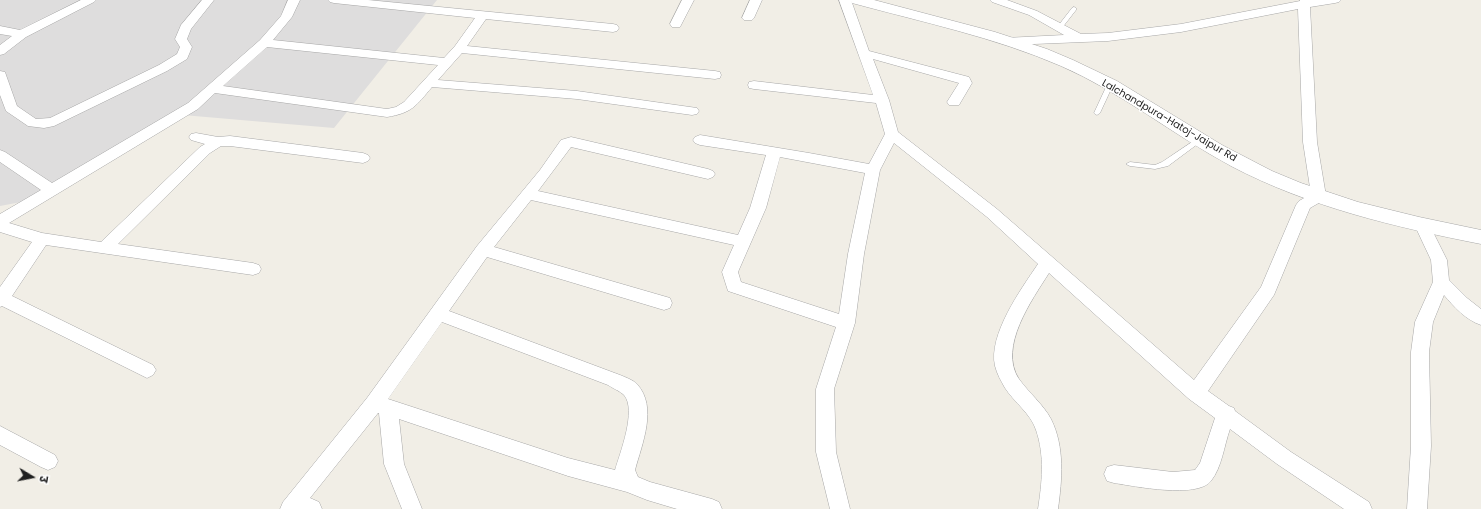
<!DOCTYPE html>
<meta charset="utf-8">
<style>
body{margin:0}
#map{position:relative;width:1481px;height:509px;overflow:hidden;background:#f1eee6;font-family:Poppins,"Noto Sans Devanagari",sans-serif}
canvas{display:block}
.north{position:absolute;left:12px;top:457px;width:40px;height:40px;-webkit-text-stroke:3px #fff;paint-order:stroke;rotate:100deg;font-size:11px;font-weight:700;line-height:16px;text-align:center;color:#202020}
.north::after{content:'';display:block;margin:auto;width:14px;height:18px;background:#202020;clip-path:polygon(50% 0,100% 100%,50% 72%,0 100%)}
</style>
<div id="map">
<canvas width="1481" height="509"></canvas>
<div class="north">उ</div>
</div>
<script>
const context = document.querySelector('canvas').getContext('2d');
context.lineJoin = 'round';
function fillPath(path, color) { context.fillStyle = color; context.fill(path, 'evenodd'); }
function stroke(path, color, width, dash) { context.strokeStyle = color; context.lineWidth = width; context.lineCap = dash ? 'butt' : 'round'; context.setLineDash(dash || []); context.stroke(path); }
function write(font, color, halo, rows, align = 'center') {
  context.font = font + ' Poppins,sans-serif'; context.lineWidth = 3; context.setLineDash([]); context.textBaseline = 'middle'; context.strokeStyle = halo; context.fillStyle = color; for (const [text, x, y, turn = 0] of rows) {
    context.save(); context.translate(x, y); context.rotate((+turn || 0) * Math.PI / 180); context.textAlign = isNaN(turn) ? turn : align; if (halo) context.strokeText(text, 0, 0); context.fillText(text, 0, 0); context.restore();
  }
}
fillPath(new Path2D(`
 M0 0H437L334 128 171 114 21 202 0 206Z`), '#dedddd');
const service = new Path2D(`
 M1074 7 1076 8V10L1062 28H1058V26L1072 8Z
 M1110 83 1113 85 1100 113 1097 115 1095 114 1094 113 1107 85Z
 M1198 138H1202L1203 140 1168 166 1155 169 1130 166 1126 164 1130 162 1155 165 1162 162Z`);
const minor = new Path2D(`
 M81 0H96L94 2 26 37 4 54 0 55V45L12 36 0 34V26L20 30Z
 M202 0H214L191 29 187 39 192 47 187 59 167 71 54 126 44 128 28 126 6 111 0 95V71L5 72 6 75 17 106 36 119 50 118 159 65 177 54 180 47 175 39 181 25Z
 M288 0H300L292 17 273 40 444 58 455 46 475 18 334 3 330 2 328 0H368L613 24 617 25 619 28 617 31 613 32 486 19 467 46 715 71 720 72 721 75 720 78 715 79 462 53 438 80 577 91 697 108 699 111 697 114 692 115 577 99 432 87C416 106 412 113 387 117L215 93 198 109 9 223 42 233 101 242 200 147 205 144 191 140 189 137 191 134 196 133 218 137 230 136 363 153 368 155 370 158 368 161 363 163 230 146H221L210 153 118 244 253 263 259 265 261 269 259 273 253 275 46 245 12 296 153 365 156 370 153 375 147 378 141 375 2 306 0 307V287L32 242 0 232V214L41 190 0 162V150L5 152 52 183 188 103 260 40 281 16ZM267 47 438 65 404 102 396 107 387 109 223 86Z
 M682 0H694L680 27H672L670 24Z
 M750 0H762L754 18 752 20H744L742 18Z
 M839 0H851L869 51 969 77 972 83 959 105H949L947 102 959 83 873 59 889 100 898 132 997 209 1194 380 1261 287 1296 205 1299 201 1311 194 1303 142 1298 9 1181 32 1108 41 1009 45 1005 44 1003 41 1005 38 1064 35 1029 15 992 2 990 0H1007L1037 11 1081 34 1108 33 1181 24 1300 1V0H1341L1339 2 1335 3 1310 7 1317 142 1326 196 1324 200 1310 208 1274 295 1208 391 1229 406 1234 408 1235 411 1291 452 1369 502 1372 509H1344L1277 464 1230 429C1224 446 1222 467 1211 481 1197 499 1134 486 1114 483L1107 481 1104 474 1107 467 1114 465 1173 472 1195 470 1200 463 1215 418 1189 399 1049 273C1032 300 998 347 1019 379 1029 393 1043 404 1051 419 1065 447 1062 480 1058 509H1038C1042 483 1045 456 1036 430 1031 414 1014 402 1005 388 1001 381 997 374 995 366 988 335 1021 289 1038 264L987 217 894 143 880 170 864 254 855 323 834 389 836 452 850 509H830L816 452V389L836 327 728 291 722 272 734 245 531 200 494 247 670 298 672 303 670 308 664 310 487 257 449 311 620 375C625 377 633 380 637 384 658 407 642 444 635 470L638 477 650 482 712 499 719 502 722 509H677L647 500 627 492 568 476 399 419 404 464 422 509H402L384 464 379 413H378L310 498 319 502 322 509H280L283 502 367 398 477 246 540 170 561 140 571 137 708 169 713 171 715 174 713 177 708 179 571 147 538 191 738 235 750 208 766 155 700 145 695 143 693 140 695 137 700 135 809 153 869 164 885 134 876 103 754 89 749 88 748 85 749 82 754 81 873 95ZM780 157 865 173 848 254 839 314 741 282 738 272 766 208ZM442 322 608 385C612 388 620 391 624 395 637 410 620 453 615 470L568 458 388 399Z
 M1423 220 1428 222 1447 260 1449 280 1467 298 1481 309V325C1466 320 1454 307 1444 295L1433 322 1429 352 1431 446 1427 509H1407L1411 446V352L1415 322 1433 282 1431 260 1415 226 1418 222Z
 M0 426 55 455 58 461 55 467 48 470 41 467 0 445Z`);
const tertiary = new Path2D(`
 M850 0H874L995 32 1047 49 1073 60 1117 81 1222 145 1272 171 1301 183 1358 202 1419 217 1481 230V244C1395 227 1309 207 1231 166 1173 135 1121 92 1061 66 994 37 922 22 852 3Z`);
stroke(service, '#a7a7a7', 1);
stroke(minor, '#a7a7a7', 1);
stroke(tertiary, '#a7a7a7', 1);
fillPath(service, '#fff');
fillPath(minor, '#fff');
fillPath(tertiary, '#fff');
write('10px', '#202020', '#fff', [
 ["Lalchandpura-Hatoj-Jaipur Rd",1169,121,30]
]);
</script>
